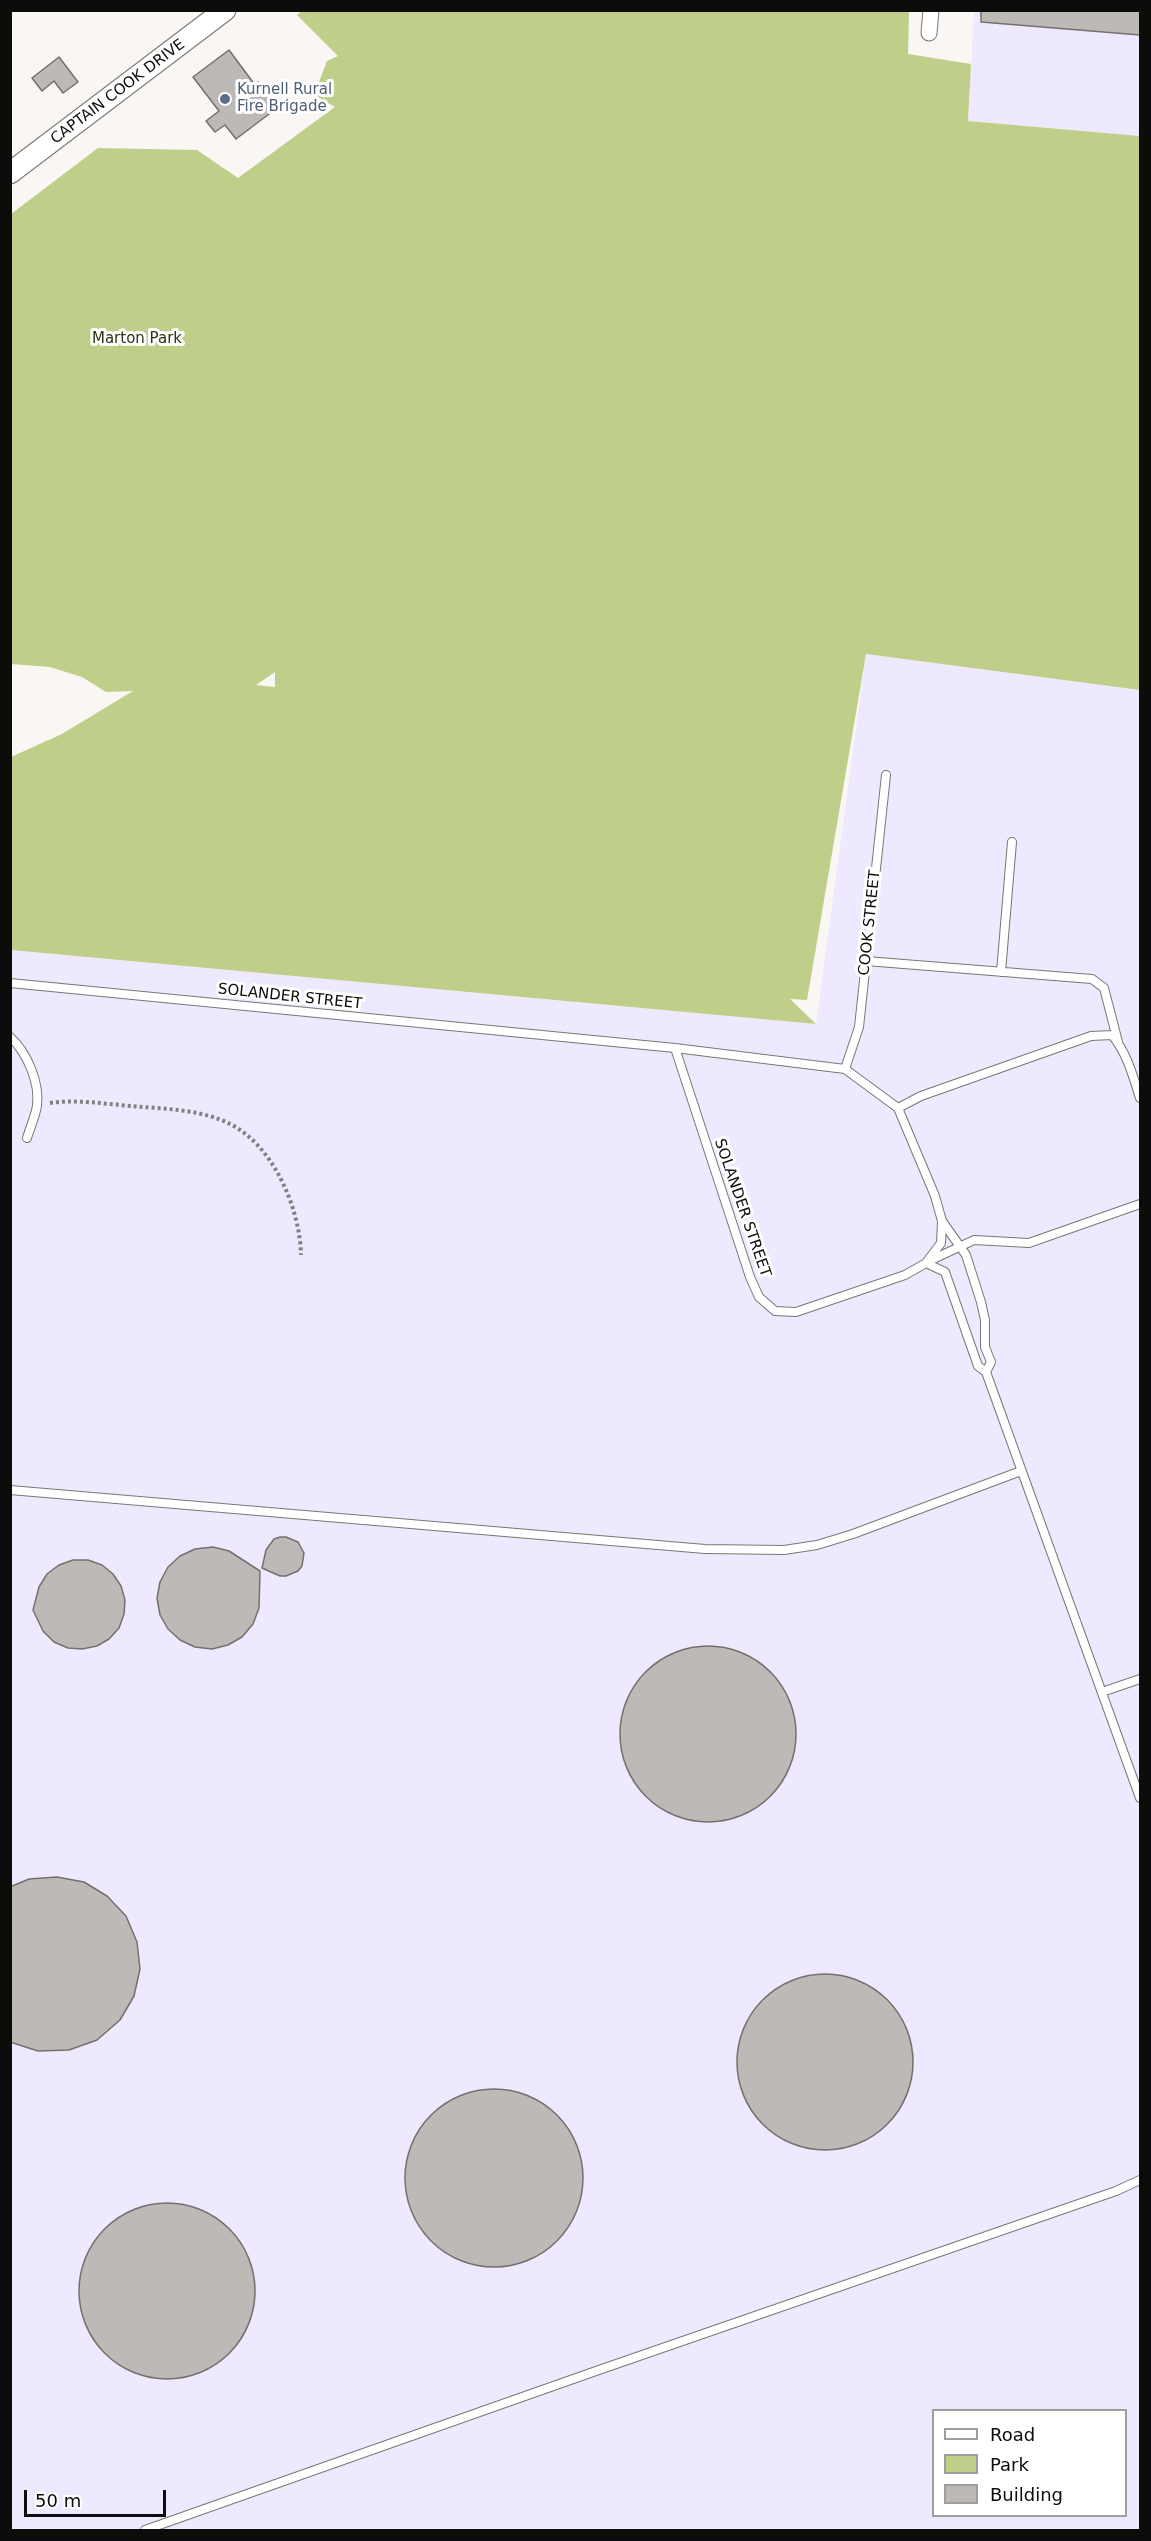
<!DOCTYPE html>
<style>
body{margin:0}
#map{position:relative;width:1151px;height:2541px;overflow:hidden;background:#f9f6f3;font-family:"DejaVu Sans",sans-serif}
canvas{display:block}
.frame{position:absolute;inset:0;border:12px solid #0c0c0b;pointer-events:none}
.legend{position:absolute;left:932px;top:2409px;width:195px;height:108px;box-sizing:border-box;background:#fff;border:2px solid #9e9e9d;margin:0;padding:8px 10px;list-style:none;font-size:18px;color:#0c0c0b}
.legend li{display:flex;align-items:center;gap:12px;height:30px}
.legend b{width:30px;border:2px solid #9e9e9d}
.scale{position:absolute;left:24px;top:2490px;width:142px;height:27px;box-sizing:border-box;border:3px solid #0c0c0b;border-top:0;padding-left:8px;font-size:18px;line-height:21px;white-space:nowrap;color:#0c0c0b;-webkit-text-stroke:4px #fff;paint-order:stroke}
</style>
<div id="map">
<canvas width="1151" height="2541"></canvas>
<div class="frame"></div>
<ul class="legend">
<li><b style="height:8px;background:#fff"></b>Road</li>
<li><b style="height:16px;background:#bfce88"></b>Park</li>
<li><b style="height:16px;background:#bdb9b7"></b>Building</li>
</ul>
<div class="scale">50 m</div>
</div>
<script>
const context = document.querySelector('canvas').getContext('2d');
context.lineJoin = 'round';
function fillPath(path, color) { context.fillStyle = color; context.fill(path, 'evenodd'); }
function stroke(path, color, width, dash) { context.strokeStyle = color; context.lineWidth = width; context.lineCap = dash ? 'butt' : 'round'; context.setLineDash(dash || []); context.stroke(path); }
function write(font, color, halo, rows, align = 'center') {
  context.font = font + ' "DejaVu Sans",sans-serif'; context.lineWidth = 6; context.setLineDash([]); context.textBaseline = 'middle'; context.strokeStyle = halo; context.fillStyle = color; for (const [text, x, y, turn = 0] of rows) {
    context.save(); context.translate(x, y); context.rotate((+turn || 0) * Math.PI / 180); context.textAlign = isNaN(turn) ? turn : align; if (halo) context.strokeText(text, 0, 0); context.fillText(text, 0, 0); context.restore();
  }
}
fillPath(new Path2D(`
 M974 11H1140V136L968 121Z
 M866 654 1140 690V2530H11L10 950 816 1024ZM934 2410H1126V2516H934Z`), '#efe9ff');
fillPath(new Path2D(`
 M303 10 909 11 908 54 971 64 968 121 1140 136V690L866 654 807 1000 790 999 816 1024 11 950V757L62 734 133 691 106 692 82 677 50 667 11 664V214L98 148 197 150 238 178 335 107 314 95 327 61 338 56 297 15ZM275 672V687L256 685Z`), '#bfce88');
const building = new Path2D(`
 M981 10H1140V35L981 22Z
 M229 50 255 85 258 82 277 108 236 139 225 125 215 132 206 121 219 111 193 77Z
 M59 57 78 82 63 93 54 81 42 91 32 78Z
 M280 1537H286L298 1542 304 1553 302 1566 298 1571 286 1576H280L262 1568 266 1550 274 1539Z
 M213 1547 229 1551 260 1571 259 1608 253 1624 242 1637 228 1645 212 1649 195 1647 180 1640 168 1629 160 1615 157 1598 160 1582 168 1567 180 1556 195 1549Z
 M73 1560H88L102 1565 113 1574 121 1586 125 1600 124 1614 119 1628 109 1639 97 1646 82 1649 68 1648 54 1642 43 1631 33 1610 39 1587 47 1574 59 1565Z
 M620 1734a88 88 0 1 1 176 0a88 88 0 1 1-176 0Z
 M57 1877 84 1882 107 1896 126 1916 137 1942 140 1969 134 1996 120 2020 97 2040 69 2050 38 2051 10 2042V1887L29 1879Z
 M737 2062a88 88 0 1 1 176 0a88 88 0 1 1-176 0Z
 M405 2178a89 89 0 1 1 178 0a89 89 0 1 1-178 0Z
 M79 2291a88 88 0 1 1 176 0a88 88 0 1 1-176 0Z`);
fillPath(building, '#bdb9b7');
stroke(building, '#73706e', 1.5);
const service = new Path2D(`
 M866 961 1092 979 1104 988 1118 1042
 M1001 972 1012 842
 M10 983 675 1048 845 1069 898 1108 935 1196 942 1221 941 1243 926 1263 905 1275 796 1312 775 1311 759 1297 750 1277 675 1048
 M10 1037C27 1052 40 1083 37 1106 35 1117 30 1128 27 1138
 M845 1069 859 1027 886 775
 M898 1108 921 1096 1091 1036 1112 1035C1127 1053 1133 1076 1140 1098
 M942 1221 966 1255 981 1302 985 1320V1347L991 1362 986 1372
 M927 1262 974 1240 1029 1243 1140 1204
 M926 1263 945 1272 978 1366 986 1372 1140 1798
 M10 1490 705 1549 784 1550 817 1545 853 1534 1021 1471
 M1102 1692 1140 1679
 M145 2530 596 2371 1116 2191 1140 2180`);
const minor = new Path2D(`
 M929 33 931 10`);
const secondary = new Path2D(`
 M10 173 225 10`);
stroke(service, '#797774', 10);
stroke(minor, '#797774', 17);
stroke(secondary, '#797774', 23);
stroke(new Path2D(`
 M50 1103C77 1099 104 1104 132 1106 163 1109 201 1109 230 1124 274 1146 300 1209 301 1255`), '#83817f', 4, [3, 3]);
stroke(service, '#fff', 8);
stroke(minor, '#fff', 15);
stroke(secondary, '#fff', 21);
for (const [x, y, r, color] of [
 [225,99,6,"#5c6f8a"]
]) { const dot = new Path2D(); dot.arc(x, y, r, 0, 2 * Math.PI); context.fillStyle = color; context.fill(dot); stroke(dot, '#fff', 2); }
write('15px', '#4e5e75', '#fff', [
 ["Kurnell Rural",237,90],
 ["Fire Brigade",237,107]
], 'left');
write('15px', '#0c0c0b', '#fff', [
 ["CAPTAIN COOK DRIVE",118,92,-37],
 ["COOK STREET",870,923,-84],
 ["SOLANDER STREET",290,997,6],
 ["SOLANDER STREET",742,1208,71]
]);
write('15px', '#2d340e', '#fff', [
 ["Marton Park",137,339]
]);
</script>
